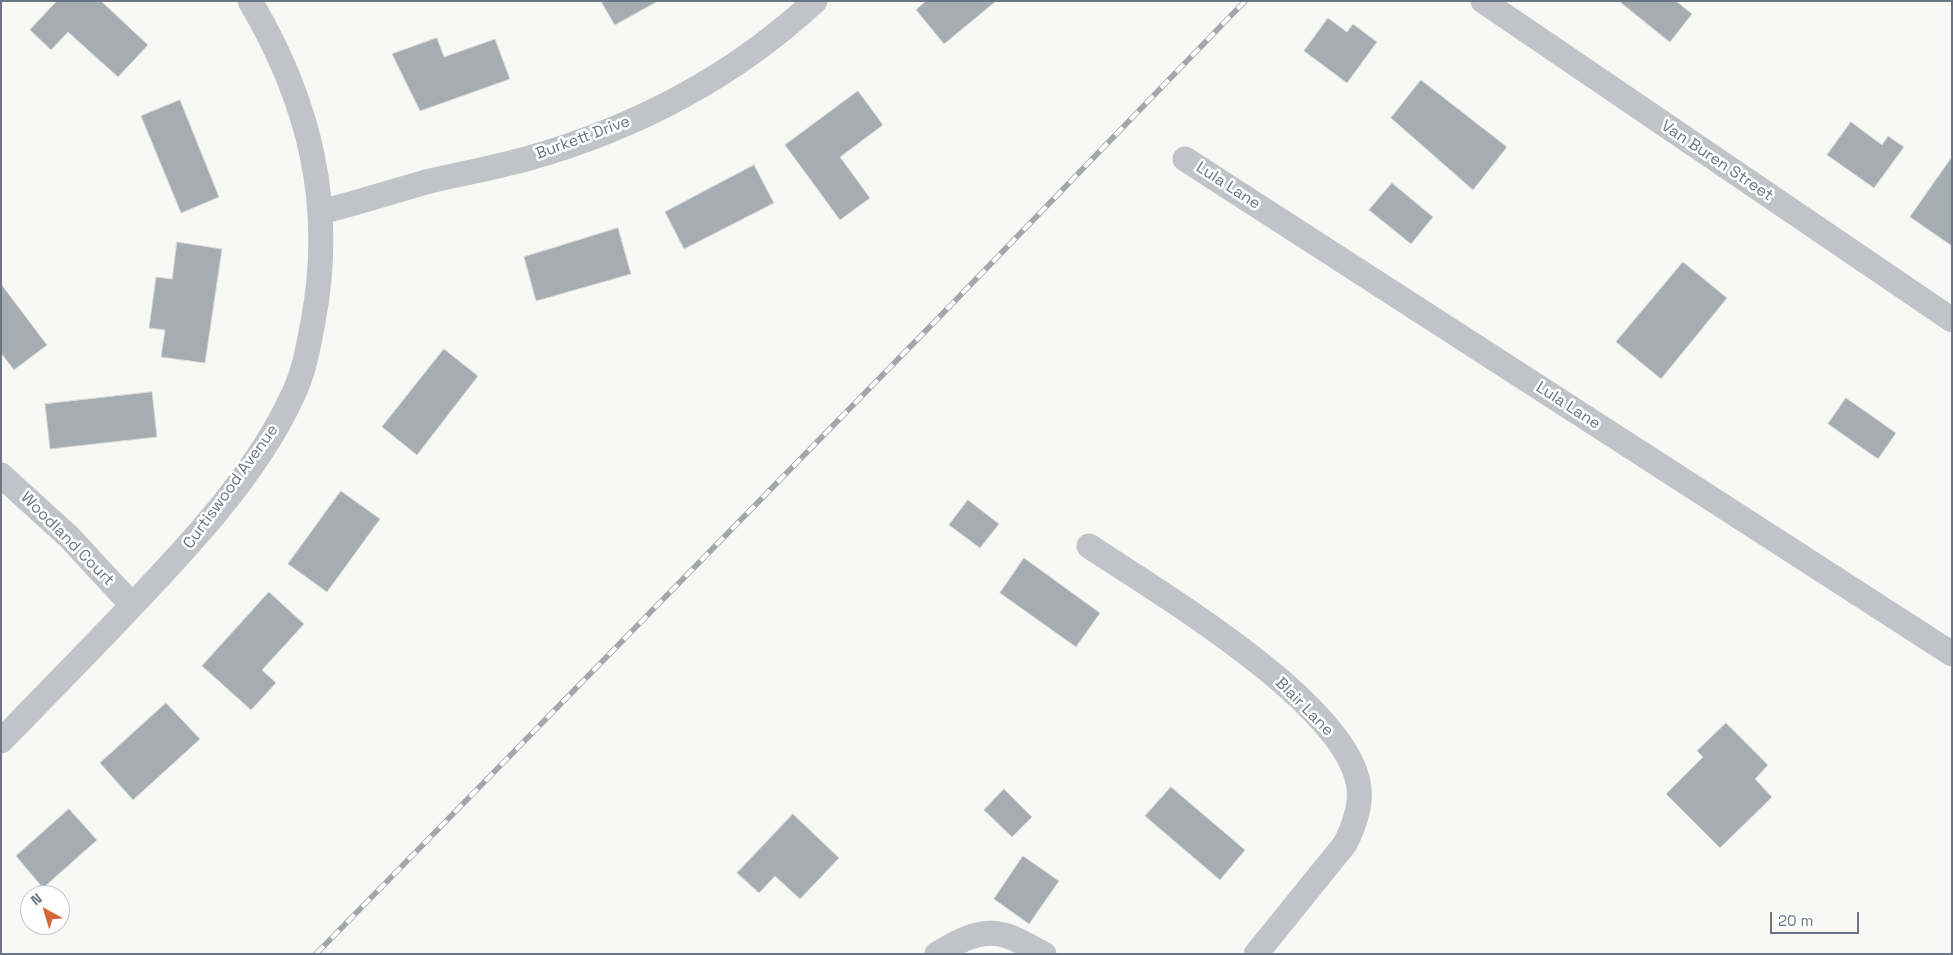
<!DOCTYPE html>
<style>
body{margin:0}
#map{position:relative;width:1953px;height:955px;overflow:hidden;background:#f8f8f5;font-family:"Space Grotesk",sans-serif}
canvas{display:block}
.frame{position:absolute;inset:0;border:2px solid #6a7684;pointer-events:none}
.north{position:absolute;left:20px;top:885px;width:50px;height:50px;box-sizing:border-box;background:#fff;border:1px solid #c3c8ce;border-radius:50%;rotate:321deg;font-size:14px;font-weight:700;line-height:20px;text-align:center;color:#6a7684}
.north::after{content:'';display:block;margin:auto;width:18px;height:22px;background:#d46739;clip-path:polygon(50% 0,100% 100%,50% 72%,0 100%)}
.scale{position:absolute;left:1770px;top:912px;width:89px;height:22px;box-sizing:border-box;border:2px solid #6a7684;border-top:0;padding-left:6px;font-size:15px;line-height:18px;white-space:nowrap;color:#6a7684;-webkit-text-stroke:4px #fff;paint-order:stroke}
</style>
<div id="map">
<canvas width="1953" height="955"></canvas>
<div class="frame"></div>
<div class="north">N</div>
<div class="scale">20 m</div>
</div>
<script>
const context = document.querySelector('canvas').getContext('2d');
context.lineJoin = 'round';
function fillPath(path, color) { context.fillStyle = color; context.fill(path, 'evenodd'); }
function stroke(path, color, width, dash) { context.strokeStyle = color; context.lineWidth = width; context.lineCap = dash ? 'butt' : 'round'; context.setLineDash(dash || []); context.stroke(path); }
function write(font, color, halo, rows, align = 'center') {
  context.font = font + ' "Space Grotesk",sans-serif'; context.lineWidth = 5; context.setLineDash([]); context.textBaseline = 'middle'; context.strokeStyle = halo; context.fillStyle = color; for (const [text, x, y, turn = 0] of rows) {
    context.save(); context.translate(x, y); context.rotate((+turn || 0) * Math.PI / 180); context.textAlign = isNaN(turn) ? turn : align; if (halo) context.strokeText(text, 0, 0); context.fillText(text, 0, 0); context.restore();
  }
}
const building = new Path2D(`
 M57 1H101L148 45 118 77 68 32 51 50 30 30Z
 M601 1H658L615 25Z
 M926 1H994L995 2 944 44 916 10Z
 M1619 1H1676L1692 14 1670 42Z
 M1328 18 1347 32 1353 24 1377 42 1347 83 1304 51Z
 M437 38 444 57 495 39 510 79 420 111 392 54Z
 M1421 80 1507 147 1473 190 1391 118Z
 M858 91 883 125 840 157 870 198 840 220 785 145Z
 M180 100 219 197 181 213 141 116Z
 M1851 122 1882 145 1888 136 1904 147 1874 188 1827 155Z
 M1952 157V246L1910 217Z
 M754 165 774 203 684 249 665 212Z
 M1392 183 1433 217 1411 244 1369 210Z
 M618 228 631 274 536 301 524 257Z
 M177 242 222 249 205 363 161 357 165 330 149 328 156 277 172 279Z
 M1683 262 1727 298 1661 379 1616 342Z
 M1 284 47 345 14 370 1 353Z
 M444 349 478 376 417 455 382 427Z
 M152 392 157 437 50 449 45 404Z
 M1846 398 1896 433 1878 459 1828 424Z
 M341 491 380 519 327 592 288 564Z
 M968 500 999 524 980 548 949 525Z
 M1024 558 1100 613 1076 647 1000 593Z
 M269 592 304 624 262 670 276 683 251 710 202 666Z
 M166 703 200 739 133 800 100 763Z
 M1726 723 1768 765 1755 779 1772 797 1720 848 1666 794 1703 757 1697 751Z
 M1171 787 1245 850 1220 880 1145 816Z
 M1004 789 1032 817 1012 837 984 810Z
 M69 809 97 840 43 888 16 856Z
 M793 814 839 858 800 899 775 876 759 893 737 873Z
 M1023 856 1059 881 1029 924 994 899Z`);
fillPath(building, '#a5acb2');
stroke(building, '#d9d9d8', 1);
stroke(new Path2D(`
 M1483 1 1952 320
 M1185 159 1952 654
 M321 212C356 203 391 192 426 182 459 174 493 168 526 159 633 129 733 77 815 1
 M1 475 69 537 132 605
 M1089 546C1158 592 1341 700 1358 782 1363 803 1354 826 1345 844L1256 954
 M1 741C42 699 84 656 125 613 185 550 255 477 292 397 304 373 308 348 313 322 335 206 310 102 250 1
 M937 954C957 942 980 928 1004 935 1017 938 1031 948 1044 954`), '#c0c3c7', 25);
const rail = new Path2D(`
 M316 954 951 305 1245 1`);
stroke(rail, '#a2a7ad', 5.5);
stroke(rail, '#fff', 4, [11]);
write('16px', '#6a7684', '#fff', [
 ["Burkett Drive",583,138,-20],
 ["Van Buren Street",1717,161,34],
 ["Lula Lane",1228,186,33],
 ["Lula Lane",1568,406,33],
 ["Curtiswood Avenue",231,487,-54],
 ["Woodland Court",67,539,45],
 ["Blair Lane",1304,707,45]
]);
</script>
